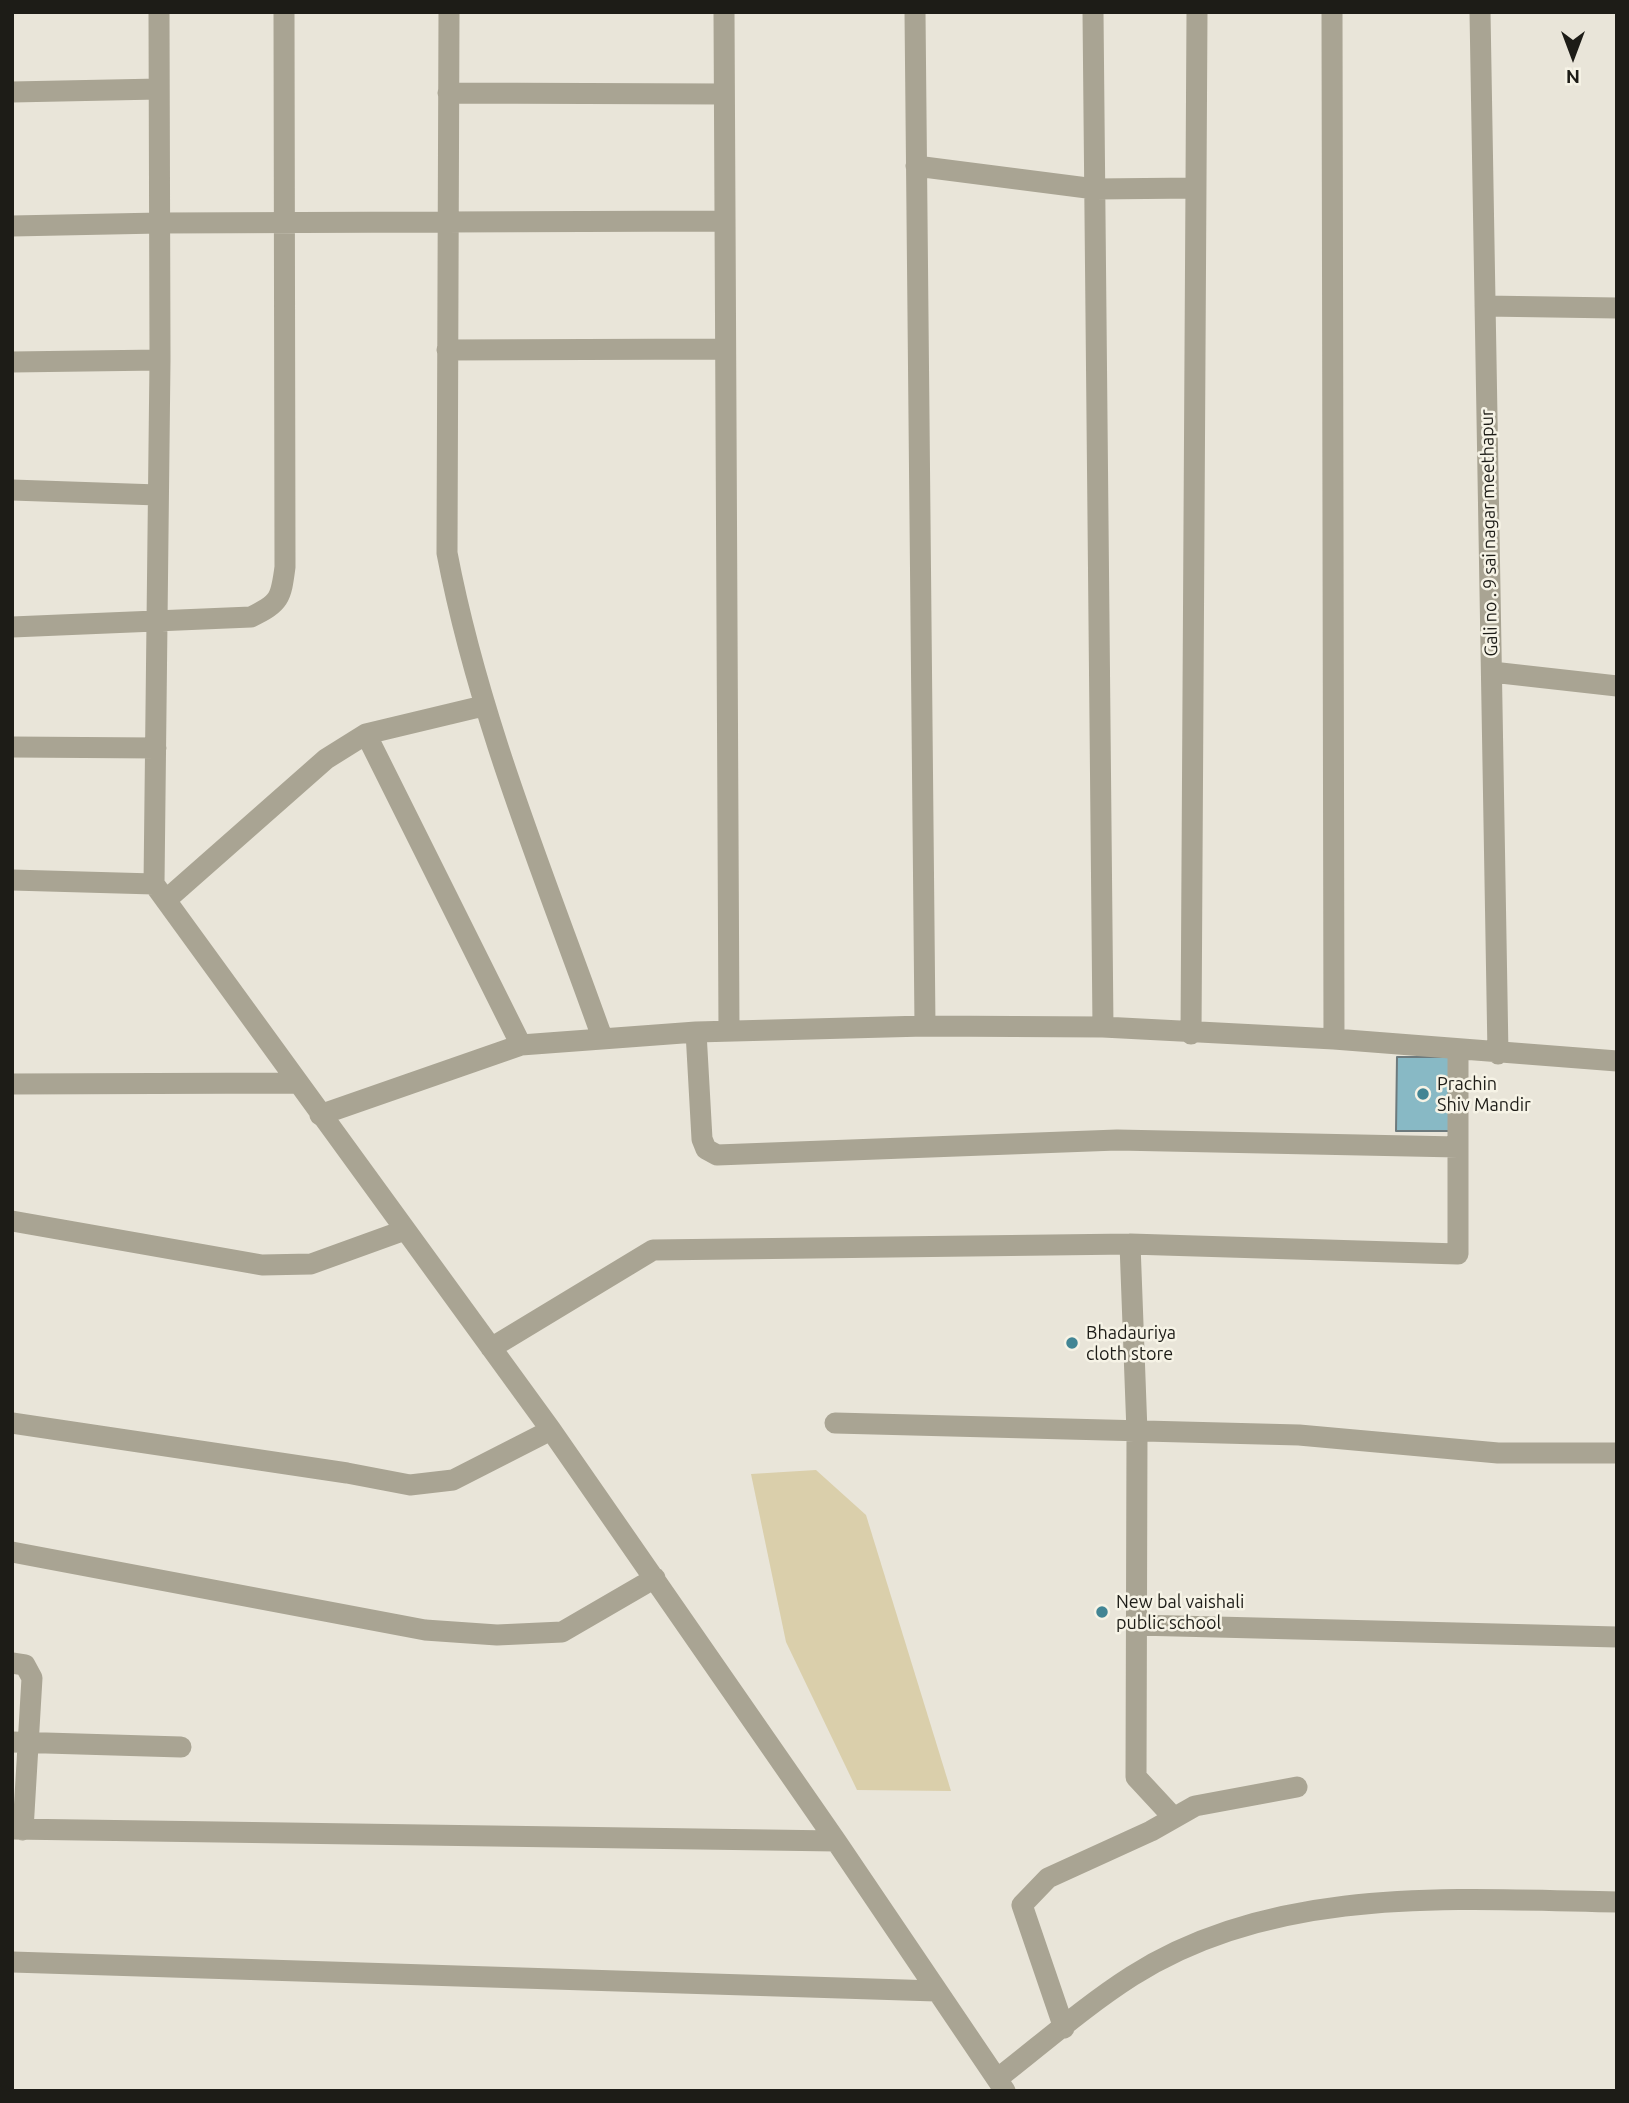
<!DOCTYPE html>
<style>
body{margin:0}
#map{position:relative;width:1629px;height:2103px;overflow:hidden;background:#e9e5d9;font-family:Ubuntu,sans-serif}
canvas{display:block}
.frame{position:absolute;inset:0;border:14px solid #1d1c17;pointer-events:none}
.north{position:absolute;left:1538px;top:21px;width:70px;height:70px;-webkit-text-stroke:5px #f6f3e6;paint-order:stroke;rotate:180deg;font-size:19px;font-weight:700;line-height:28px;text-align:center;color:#1d1c17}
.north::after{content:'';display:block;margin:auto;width:24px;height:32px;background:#1d1c17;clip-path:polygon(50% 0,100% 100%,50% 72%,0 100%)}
</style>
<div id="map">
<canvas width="1629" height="2103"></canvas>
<div class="frame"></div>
<div class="north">N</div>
</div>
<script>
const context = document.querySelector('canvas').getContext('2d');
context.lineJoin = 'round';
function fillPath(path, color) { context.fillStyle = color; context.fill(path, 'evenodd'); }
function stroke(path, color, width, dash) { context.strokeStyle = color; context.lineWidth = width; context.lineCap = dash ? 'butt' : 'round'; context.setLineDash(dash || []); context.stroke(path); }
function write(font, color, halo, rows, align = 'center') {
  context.font = font + ' Ubuntu,sans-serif'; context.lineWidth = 5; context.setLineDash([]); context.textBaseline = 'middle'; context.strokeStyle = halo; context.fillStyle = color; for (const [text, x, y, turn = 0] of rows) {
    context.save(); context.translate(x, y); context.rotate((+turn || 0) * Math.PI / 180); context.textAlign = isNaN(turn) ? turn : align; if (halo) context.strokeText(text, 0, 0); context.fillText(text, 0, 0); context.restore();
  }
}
fillPath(new Path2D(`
 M816 1470 866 1515 951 1791 857 1790 786 1642 751 1474Z`), '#dacfab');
const building = new Path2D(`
 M1397 1057H1451L1450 1131H1396Z`);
fillPath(building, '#88b9c5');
stroke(building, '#6d7a7d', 2);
stroke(new Path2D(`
 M159 12 160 360 154 884 551 1430 836 1841 1005 2091
 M449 12 447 553C479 720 545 877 602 1037
 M724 12 729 1031
 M915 12 925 1026
 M1093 12 1103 1027
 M1332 12 1334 1039
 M1480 12 1498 1054
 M12 92 159 89
 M448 93 724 94
 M916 166 1095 189 1196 188
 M12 226 160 223 724 221
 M1485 306 1617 308
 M447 350 724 349
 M12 362 160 360
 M12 490 158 495
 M12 627 251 617C280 603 281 598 285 567L284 12
 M1492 672 1617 686
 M366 734 521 1045
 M12 747 156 748
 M12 880 154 884
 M166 900 326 759 366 734 483 706
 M696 1032 702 1139 706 1149 717 1155 1117 1140 1458 1147
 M1191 1034 1197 12
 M12 1084 297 1083
 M320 1115 521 1045 696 1032 925 1026 1103 1027 1334 1039 1617 1061
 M12 1221 262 1265 311 1264 405 1230
 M1130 1244 1137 1432 1136 1777 1174 1818
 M491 1348 653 1250 1130 1244 1458 1254V1050
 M12 1423 347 1473 410 1485 453 1480 551 1430
 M835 1423 1299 1435 1498 1453H1617
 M12 1552 425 1630 497 1635 562 1632 655 1578
 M1136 1625 1617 1637
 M12 1663 25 1665 32 1678 23 1830
 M12 1742 181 1747
 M12 1829 836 1841
 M12 1962 936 1991
 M1064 2028 1022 1905 1048 1878 1151 1831 1195 1806 1297 1787
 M997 2079C1041 2045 1085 2006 1132 1976 1275 1885 1455 1899 1617 1902`), '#a9a493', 21);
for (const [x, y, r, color] of [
 [1423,1094,7,"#428594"],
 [1072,1343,7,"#428594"],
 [1102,1612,7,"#428594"]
]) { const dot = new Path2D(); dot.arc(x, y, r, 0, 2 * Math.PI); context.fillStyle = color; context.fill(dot); stroke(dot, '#f6f3e6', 2.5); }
write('18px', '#1d1c17', '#f6f3e6', [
 ["Gali no . 9 sai nagar meethapur",1489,533,-91]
]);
write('18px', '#1d1c17', '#f6f3e6', [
 ["Prachin",1437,1084],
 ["Shiv Mandir",1437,1105],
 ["Bhadauriya",1086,1333],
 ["cloth store",1086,1354],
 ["New bal vaishali",1116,1602],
 ["public school",1116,1623]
], 'left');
</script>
